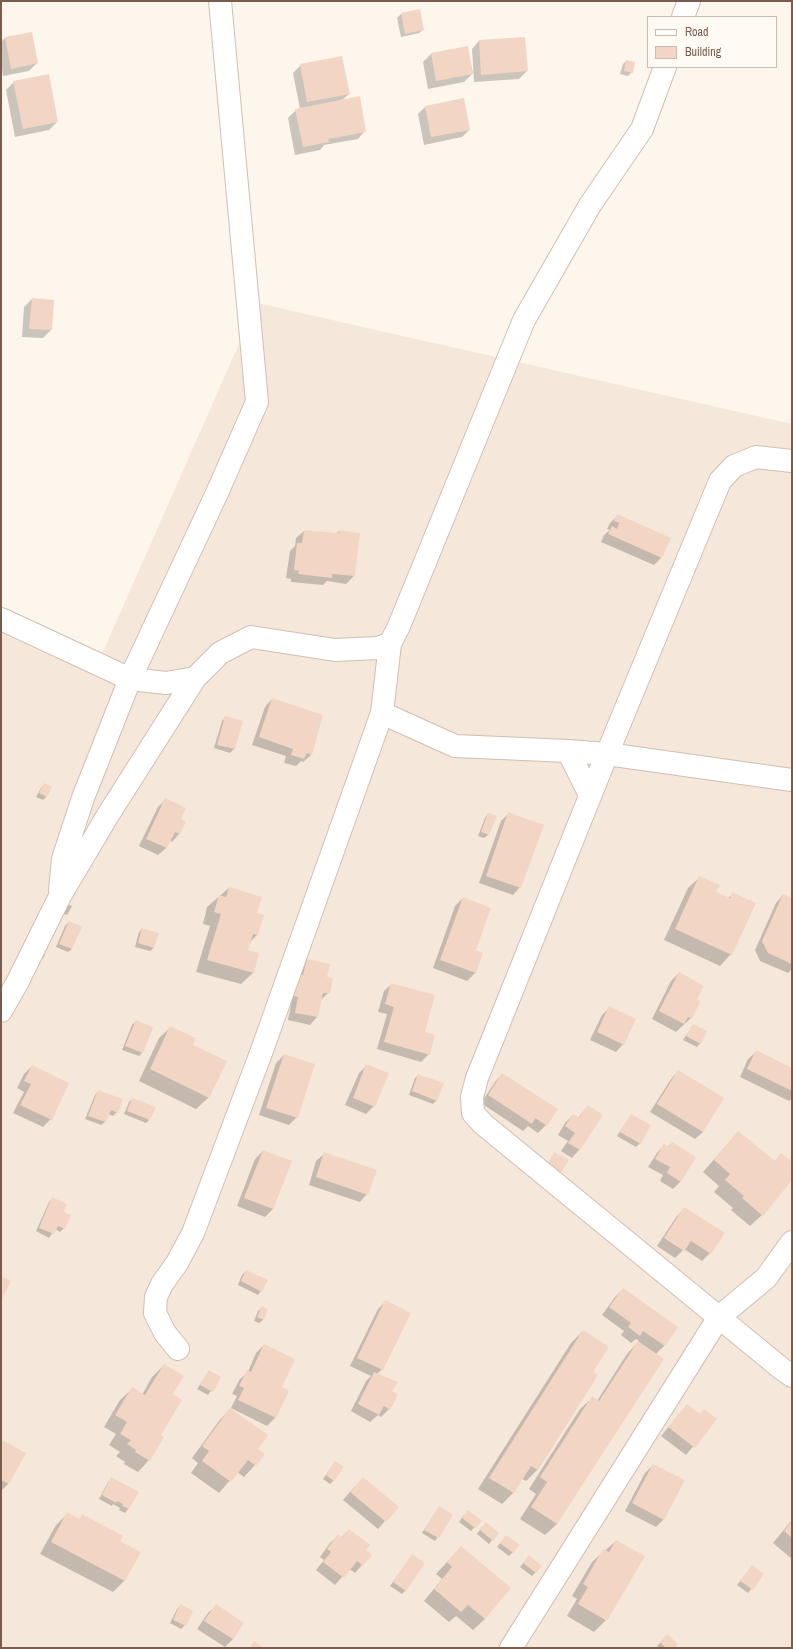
<!DOCTYPE html>
<style>
body{margin:0}
#map{position:relative;width:793px;height:1649px;overflow:hidden;background:#fdf6ec;font-family:"Archivo Narrow",sans-serif}
canvas{display:block}
.frame{position:absolute;inset:0;border:2px solid #7a5c4d;pointer-events:none}
.legend{position:absolute;left:647px;top:16px;width:130px;height:52px;box-sizing:border-box;background:#fffaf3;border:1px solid #cabbb1;margin:0;padding:5px 7px;list-style:none;font-size:12px;color:#7a5c4d}
.legend li{display:flex;align-items:center;gap:8px;height:20px}
.legend b{width:20px;border:1px solid #cabbb1}
</style>
<div id="map">
<canvas width="793" height="1649"></canvas>
<div class="frame"></div>
<ul class="legend">
<li><b style="height:5px;background:#fff"></b>Road</li>
<li><b style="height:11px;background:#f3d5c3"></b>Building</li>
</ul>
</div>
<script>
const context = document.querySelector('canvas').getContext('2d');
context.lineJoin = 'round';
function fillPath(path, color) { context.fillStyle = color; context.fill(path, 'evenodd'); }
function stroke(path, color, width, dash) { context.strokeStyle = color; context.lineWidth = width; context.lineCap = dash ? 'butt' : 'round'; context.setLineDash(dash || []); context.stroke(path); }
fillPath(new Path2D(`
 M257 303 792 424V1648H1V630L94 672Z`), '#f5e8da');
fillPath(new Path2D(`
 M648 1H665L664 2Z
 M419 11 423 30 419 33 401 37 397 18 401 14Z
 M5 38 37 63 29 71 3 76 1 63V42Z
 M479 41 527 71 519 79 474 82 472 49Z
 M467 47 473 73 464 82 428 89 423 62 431 54Z
 M626 61 632 72 628 76 620 74 623 64Z
 M301 65 349 94 341 101 365 131 358 139 324 145 320 150 295 155 288 118 296 110 300 109 293 73Z
 M14 82 57 122 49 130 15 137 6 90Z
 M426 106 469 130 462 137 424 145 418 114Z
 M32 299 51 330 43 338 22 337 24 307Z
 M618 515 661 558 654 565 601 542 604 535 610 530 607 529 610 523Z
 M304 531 336 534 339 531 354 576 346 584 327 581 323 585 291 582V579L286 578 290 551 295 546 296 538Z
 M272 699 311 755 303 762 301 761 296 766 284 763 286 756 252 745 265 707Z
 M226 717 242 722 234 749 230 753 214 748 222 721Z
 M44 784 46 797 43 800 36 797 41 788Z
 M166 799 179 819V834L172 842 170 840 166 848 158 855 139 846 158 807Z
 M509 813 520 887 513 895 479 883 501 821Z
 M488 814V835L484 838 478 836 485 818Z
 M700 877 715 893 728 898 733 894 731 954 720 966 664 940 688 888Z
 M229 888 256 914 257 935 249 943 247 950 258 954 253 973 241 984 196 972 210 926 203 924 207 907Z
 M783 895 792 899V969L788 973 760 961 755 950 776 903Z
 M463 898 474 951 482 953 475 973 467 981 433 968 455 906Z
 M67 904 72 906 67 915 62 913Z
 M69 922 72 949 68 952 56 947 65 926Z
 M142 929 154 948 150 951 135 947 139 932Z
 M46 948 44 957 40 961Z
 M307 960 326 978 329 992 321 1000 317 1017 310 1025 288 1020 291 1005 284 1003 299 968Z
 M679 973 696 1000 691 1018 676 1032 652 1019 671 981Z
 M392 984 423 1032 429 1054 421 1062 377 1049 387 1014 378 1012 384 991Z
 M609 1008 623 1044 616 1052 590 1040 602 1015Z
 M136 1021 152 1028 142 1053 139 1056 122 1050 132 1025Z
 M693 1025 700 1043 697 1047 683 1040Z
 M171 1027 192 1045 225 1061 208 1098 196 1109 139 1081 159 1038Z
 M756 1052 792 1069V1098L789 1101 740 1077 748 1059Z
 M284 1055 297 1117 289 1125 259 1115 276 1063Z
 M367 1065 374 1106 366 1114 345 1105 359 1073Z
 M32 1066 51 1119 43 1127 13 1113 24 1092 17 1088 24 1074Z
 M678 1071 703 1132 695 1139 650 1112 671 1079Z
 M502 1074 546 1125 538 1133 528 1126 523 1131 481 1103 495 1082Z
 M418 1075 437 1100 433 1104 409 1095 415 1078Z
 M99 1091 117 1112 113 1116 108 1114 105 1122 101 1125 85 1119 95 1095Z
 M132 1099 149 1120 146 1123 124 1114 129 1102Z
 M588 1106 601 1115 579 1150 572 1158 561 1151 568 1141 558 1135 565 1123 573 1115 578 1118Z
 M631 1115 640 1143 636 1147 617 1136Z
 M738 1132 774 1162 781 1154 792 1163V1178L762 1215 750 1226 731 1210 733 1208 714 1192 719 1186 703 1172Z
 M672 1143 681 1181 673 1189 660 1181 663 1175 648 1167 657 1153 664 1145 668 1147Z
 M263 1151 291 1161 273 1209 265 1217 237 1206 255 1159Z
 M324 1154 367 1194 360 1202 309 1185 316 1161Z
 M52 1199 62 1213 64 1228 60 1232 55 1229 49 1238 36 1231 49 1202Z
 M685 1208 723 1234 710 1253 702 1261 684 1249 675 1258 657 1246 677 1216Z
 M246 1271 261 1291 258 1295 238 1285 242 1275Z
 M623 1289 677 1327 664 1346 656 1354 557 1524 545 1535 520 1519 536 1494 529 1489 580 1409 592 1398 597 1401 627 1354 639 1341 636 1339 631 1343 621 1335 624 1331 602 1315 615 1297Z
 M385 1302 382 1369 377 1374 391 1392 389 1409 381 1417 378 1415 370 1422 351 1411 366 1381 371 1376 350 1366 378 1309Z
 M262 1308 267 1309 263 1320 259 1323 254 1321 258 1311Z
 M583 1331 591 1372 597 1376 537 1470 526 1481 522 1479 513 1493 502 1504 478 1489 571 1343Z
 M264 1345 280 1388 287 1391 275 1418 267 1426 231 1408 237 1396 232 1394 240 1379 248 1372 256 1353Z
 M164 1365 172 1395 160 1435 149 1460 138 1472 124 1464 125 1462 116 1456 120 1452 109 1445 116 1434 104 1427 120 1400 132 1389 142 1395 152 1377Z
 M209 1371 220 1378 208 1395 197 1389Z
 M687 1405 700 1415 716 1419 686 1455 661 1436Z
 M230 1409 256 1449 255 1465 244 1477 237 1472 219 1493 191 1473 198 1463 192 1458 219 1421Z
 M2 1441 24 1454 8 1484 1 1491Z
 M335 1462 334 1480 330 1484 323 1479Z
 M653 1465 664 1519 656 1527 625 1511 645 1473Z
 M112 1478 137 1492 128 1509 125 1513 119 1510 120 1508 113 1504 112 1506 99 1499 108 1482Z
 M355 1486 397 1507 378 1529 343 1500Z
 M439 1507 452 1515 435 1541 422 1533Z
 M67 1514 78 1520 83 1516 119 1541 140 1553 124 1581 113 1592 40 1554 56 1525Z
 M464 1515 480 1521 471 1531 459 1522Z
 M792 1520V1559L773 1543Z
 M482 1527 492 1540 489 1544 477 1534Z
 M349 1530 365 1550 362 1565 355 1573 349 1569 335 1585 316 1570 324 1560 320 1557 330 1543 338 1536 341 1538Z
 M506 1536 513 1552 509 1556 497 1547Z
 M616 1541 643 1557 606 1620 594 1632 567 1616 577 1599 572 1596 592 1562Z
 M461 1547 485 1619 473 1630 456 1616 449 1622 424 1601 442 1579 436 1574Z
 M412 1555 406 1590 402 1594 390 1586Z
 M526 1560 541 1566 532 1576 520 1567Z
 M752 1566 763 1574 748 1593 737 1585Z
 M181 1605 185 1625 181 1629 170 1623 177 1609Z
 M216 1606 243 1623 233 1639 225 1647 197 1629 208 1613Z
 M667 1636 673 1648H659L657 1646Z`), '#0003');
fillPath(new Path2D(`
 M420 9 424 30 405 34 401 13Z
 M32 32 38 63 11 69 5 37Z
 M525 37 528 71 481 75 479 40Z
 M468 46 473 74 436 81 431 53Z
 M342 56 350 94 307 102 300 64Z
 M626 60 635 62 633 73 624 71Z
 M49 74 58 122 23 129 13 81Z
 M360 96 366 132 328 139 329 142 303 147 295 109Z
 M464 98 470 130 431 137 425 106Z
 M32 298 54 300 52 330 29 329Z
 M617 514 671 538 662 558 608 534 612 526 617 529 619 523 614 521Z
 M304 530 339 533V530L360 533 355 576 332 574V578L298 574 299 571 294 570 297 543H302Z
 M272 698 323 715 312 755 307 753 304 759 291 755 293 749 259 737Z
 M225 716 243 721 235 749 217 745Z
 M44 783 52 787 47 797 39 793Z
 M165 798 186 808 181 819 186 822 180 834 175 832 167 848 146 839Z
 M508 812 544 825 521 888 486 876Z
 M488 813 497 816 489 835 481 832Z
 M699 876 720 885 716 892 730 898 732 892 756 903 732 955 675 929Z
 M229 887 262 897 257 913 264 915 258 935 253 934 248 950 259 953 254 973 207 960 221 914 214 912 219 895 226 897Z
 M783 894 792 898V964L768 953 762 941Z
 M463 897 491 908 476 950 483 953 476 973 440 960Z
 M69 921 82 927 72 949 59 944Z
 M142 928 159 933 154 948 138 943Z
 M307 959 330 964 327 977 333 978 330 993H323L318 1017 295 1013 298 997 292 995 296 974 303 975Z
 M679 972 704 986 697 999 700 1002 692 1019 688 1017 684 1024 659 1011Z
 M391 983 435 995 425 1032 435 1035 430 1055 384 1042 394 1007 385 1004Z
 M609 1006 636 1019 624 1045 597 1032Z
 M136 1020 153 1027 143 1053 125 1046Z
 M693 1024 707 1031 701 1044 686 1036Z
 M170 1026 196 1038 193 1045 227 1061 209 1098 150 1069Z
 M756 1050 792 1068V1091L747 1069Z
 M284 1054 315 1064 298 1118 266 1108Z
 M366 1064 389 1073 375 1107 353 1098Z
 M32 1065 69 1083 52 1120 20 1105 31 1084 24 1081Z
 M678 1070 724 1098 703 1132 657 1104Z
 M502 1073 558 1109 547 1126 535 1118 532 1124 488 1095Z
 M418 1074 444 1083 437 1101 412 1091Z
 M98 1090 123 1099 118 1113 111 1110 106 1122 88 1116Z
 M132 1098 156 1107 150 1120 127 1111Z
 M588 1105 603 1115 580 1150 568 1143 575 1133 565 1126 573 1114 579 1118Z
 M631 1114 651 1125 641 1144 620 1132Z
 M738 1131 775 1161 781 1153 792 1162V1180L763 1216 742 1198 744 1196 725 1180 730 1174 714 1160Z
 M672 1142 696 1157 681 1182 667 1173 670 1167 655 1159 664 1144 669 1147Z
 M263 1150 292 1161 273 1209 244 1198Z
 M324 1152 377 1170 368 1195 316 1177Z
 M554 1152 569 1160 559 1176 545 1168Z
 M52 1197 67 1204 64 1212 71 1215 65 1229 58 1226 54 1234 39 1228Z
 M684 1207 725 1233 711 1254 691 1241 684 1251 664 1238Z
 M246 1270 268 1280 262 1292 241 1281Z
 M1 1276 11 1281 1 1301Z
 M623 1288 678 1327 665 1346 643 1331 640 1336 628 1327 631 1323 609 1307Z
 M385 1300 411 1313 383 1370 357 1358Z
 M262 1306 268 1309 264 1320 257 1317Z
 M583 1330 609 1347 593 1372 598 1375 538 1470 531 1466 514 1493 489 1478Z
 M638 1341 664 1359 557 1524 531 1507 547 1482 540 1477 592 1396 599 1401Z
 M264 1344 295 1359 282 1387 289 1391 276 1418 238 1400 244 1388 239 1386 247 1370 251 1372Z
 M164 1364 184 1376 173 1394 182 1400 161 1435 164 1437 150 1461 135 1452 136 1450 127 1444 131 1440 120 1434 127 1422 115 1415 132 1387 145 1395Z
 M209 1370 221 1377 213 1392 200 1385Z
 M374 1372 398 1382 392 1391 398 1395 390 1410 384 1406 379 1415 358 1404Z
 M687 1404 700 1414 704 1409 717 1419 695 1448 668 1427Z
 M230 1408 268 1435 258 1449 265 1454 256 1466 248 1460 231 1482 202 1461 209 1451 202 1446Z
 M2 1440 26 1453 9 1484 1 1480Z
 M335 1461 344 1467 334 1481 326 1475Z
 M653 1464 685 1480 664 1520 632 1503Z
 M111 1477 139 1492 129 1509 122 1506 123 1504 117 1501 116 1503 102 1495Z
 M363 1477 399 1507 386 1522 350 1492Z
 M439 1506 453 1515 439 1538 424 1530Z
 M468 1510 482 1521 475 1528 462 1518Z
 M67 1512 80 1519 82 1514 123 1536 120 1541 141 1552 125 1581 51 1542Z
 M792 1521V1538L784 1531Z
 M486 1522 499 1533 493 1541 480 1530Z
 M349 1529 370 1545 366 1550 372 1555 363 1566 357 1561 344 1578 323 1562 331 1552 327 1549 338 1534 342 1538Z
 M506 1535 520 1545 513 1553 500 1543Z
 M616 1540 645 1556 607 1621 578 1604 588 1587 583 1584 603 1549 609 1552Z
 M461 1546 511 1588 485 1619 468 1605 461 1612 434 1589 452 1567 447 1562Z
 M412 1554 425 1563 406 1591 393 1582Z
 M529 1555 542 1566 536 1573 523 1563Z
 M752 1565 764 1574 753 1590 740 1581Z
 M180 1604 193 1611 186 1626 173 1620Z
 M216 1604 244 1623 233 1639 204 1621Z
 M667 1634 678 1644 675 1648H666L660 1642Z
 M254 1641 264 1648H250Z`), '#f3d5c3');
const street = new Path2D(`
 M683 17 689 1
 M792 461 756 457 734 466 720 481 607 754 477 1078 472 1097 473 1113 483 1124 782 1369 792 1376
 M1 619 130 679 166 683 195 678
 M390 644 382 713 455 746 568 751 607 754 792 780
 M568 751 590 795
 M60 890 63 859 83 798 130 679 217 493 257 402 220 1
 M1 1011 17 983 60 896 108 815 195 678 220 653 251 637 335 650 377 648 390 644 399 626 524 320 590 205 642 129 665 67
 M178 1349 165 1333 155 1313 156 1297 162 1284 177 1263 193 1233 261 1053 382 713
 M511 1648 719 1317 766 1278 792 1242`);
stroke(street, '#d1beb0', 24);
stroke(street, '#fff', 22);
</script>
